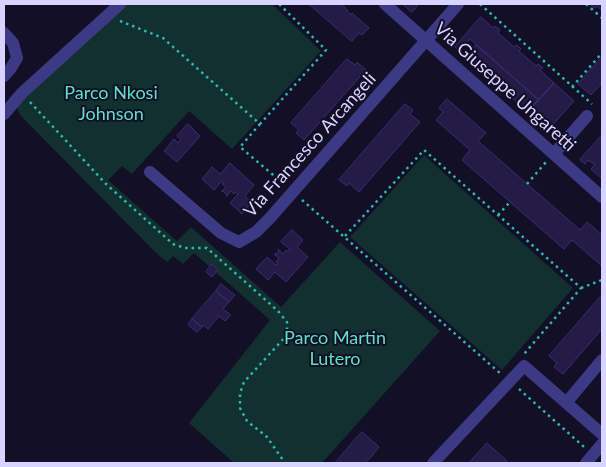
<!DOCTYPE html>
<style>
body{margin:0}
#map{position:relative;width:606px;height:467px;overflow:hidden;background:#130f26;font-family:Lato,sans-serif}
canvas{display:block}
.frame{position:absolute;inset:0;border:5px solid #d9d4ff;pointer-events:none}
</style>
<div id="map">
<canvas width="606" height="467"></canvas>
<div class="frame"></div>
</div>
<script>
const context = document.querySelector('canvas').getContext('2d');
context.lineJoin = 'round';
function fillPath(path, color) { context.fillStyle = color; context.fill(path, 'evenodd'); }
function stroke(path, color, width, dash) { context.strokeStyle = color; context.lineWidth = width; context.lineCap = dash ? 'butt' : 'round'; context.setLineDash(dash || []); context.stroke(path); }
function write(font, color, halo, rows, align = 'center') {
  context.font = font + ' Lato,sans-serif'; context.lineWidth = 4; context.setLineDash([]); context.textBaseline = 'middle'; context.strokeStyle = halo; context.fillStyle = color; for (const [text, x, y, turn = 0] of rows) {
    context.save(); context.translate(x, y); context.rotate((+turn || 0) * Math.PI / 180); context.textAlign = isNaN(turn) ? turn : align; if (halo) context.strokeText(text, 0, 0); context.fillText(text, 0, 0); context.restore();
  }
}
fillPath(new Path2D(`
 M127 4H272L321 51 232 149 189 111 132 174 122 166 108 180 177 241 191 227 281 307 340 242 440 331 322 463H234L189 423 270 320 194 253 183 264 173 256 167 262 155 252 20 115 16 106Z
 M424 155 573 288 502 370 350 237Z`), '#12302f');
const building = new Path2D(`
 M309 4H342L351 15 352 13 369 28 362 35 359 33 352 41Z
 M403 4H419L412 12Z
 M592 4H602V11L597 6 595 8 591 5Z
 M481 17 493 28 495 26 500 30 498 33 514 47 517 45 521 49 519 51 536 66 538 64 543 68 540 70 554 83 539 100 470 39 460 51 455 47Z
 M476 45 539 100 532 107 541 115 537 120 466 57Z
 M602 57V83L591 95 578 84Z
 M347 59 355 65 357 62 366 70 304 140 296 133 299 130 291 123Z
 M554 83 574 101 548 130 543 126 548 121 532 107Z
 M447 99 486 133 478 141 580 230 587 222 602 235V266L572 240 564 249 462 160 470 150 436 120 443 112 439 108Z
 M405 104 413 110 410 114 420 122 359 192 349 183 347 186 339 180Z
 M188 124 200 136 177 162 164 151 174 139 178 143 181 139 177 136Z
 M602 135V177L601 178 591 169 595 165 588 160 585 164 580 160Z
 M230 163 254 185 245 196 252 202 242 214 230 203 238 194 235 192 234 194 231 191 226 197 227 195 223 191 221 192 226 187 222 184 224 183 222 181 214 190 202 179 212 167 220 174Z
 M292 230 303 240 297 247 308 257 286 282 275 272 268 280 256 269 267 257 276 265 278 263 276 262 279 258 274 254H276L279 251 278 249 283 254 286 250 288 252 290 249 281 242Z
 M212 264 218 269 212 277 206 272Z
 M221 284 235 295 229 302 216 291Z
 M216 291 229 302 223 309 231 315 225 321 219 316 208 329 203 325 202 327 192 319Z
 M602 295V329L563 374 554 367 557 363 549 356Z
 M192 319 202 327 197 332 188 325Z
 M362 432 379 447 366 463H335Z
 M487 443 507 461 505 463H469Z`);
fillPath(building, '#241b47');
stroke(building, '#3b2d73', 1);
stroke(new Path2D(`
 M480 4 592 104
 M586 4 602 18
 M120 21 163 38 260 124 326 50 279 4
 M572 87 602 53
 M30 102 106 184 173 244 185 248H207L278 311 287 322V335L244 382 240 393V408L247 421 267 437 285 463
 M260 124 240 147 285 185
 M527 184 546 162
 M302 200 501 374
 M498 215 510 202
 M345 236 424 150 581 288 524 354
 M581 288 602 280
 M519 389 584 447`), '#2fb8b0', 2.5, [2.5, 4]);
stroke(new Path2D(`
 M385 4 602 197
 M4 33 13 43 17 58 11 68 4 76
 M4 114 22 93 120 4
 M554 154 587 116
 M150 172 221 233 239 242 256 232 270 218 458 4
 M566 403 602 360
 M433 463 524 366 602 434
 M586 463 602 444`), '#3d3a85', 12);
write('18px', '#d9d4ff', '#130f26', [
 ["Via Giuseppe Ungaretti",505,87,42],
 ["Via Francesco Arcangeli",310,145,-48]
]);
write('18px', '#5fe0c0', '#130f26', [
 ["Parco Nkosi",111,93],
 ["Johnson",111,114],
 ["Parco Martin",335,338],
 ["Lutero",335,359]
]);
</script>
